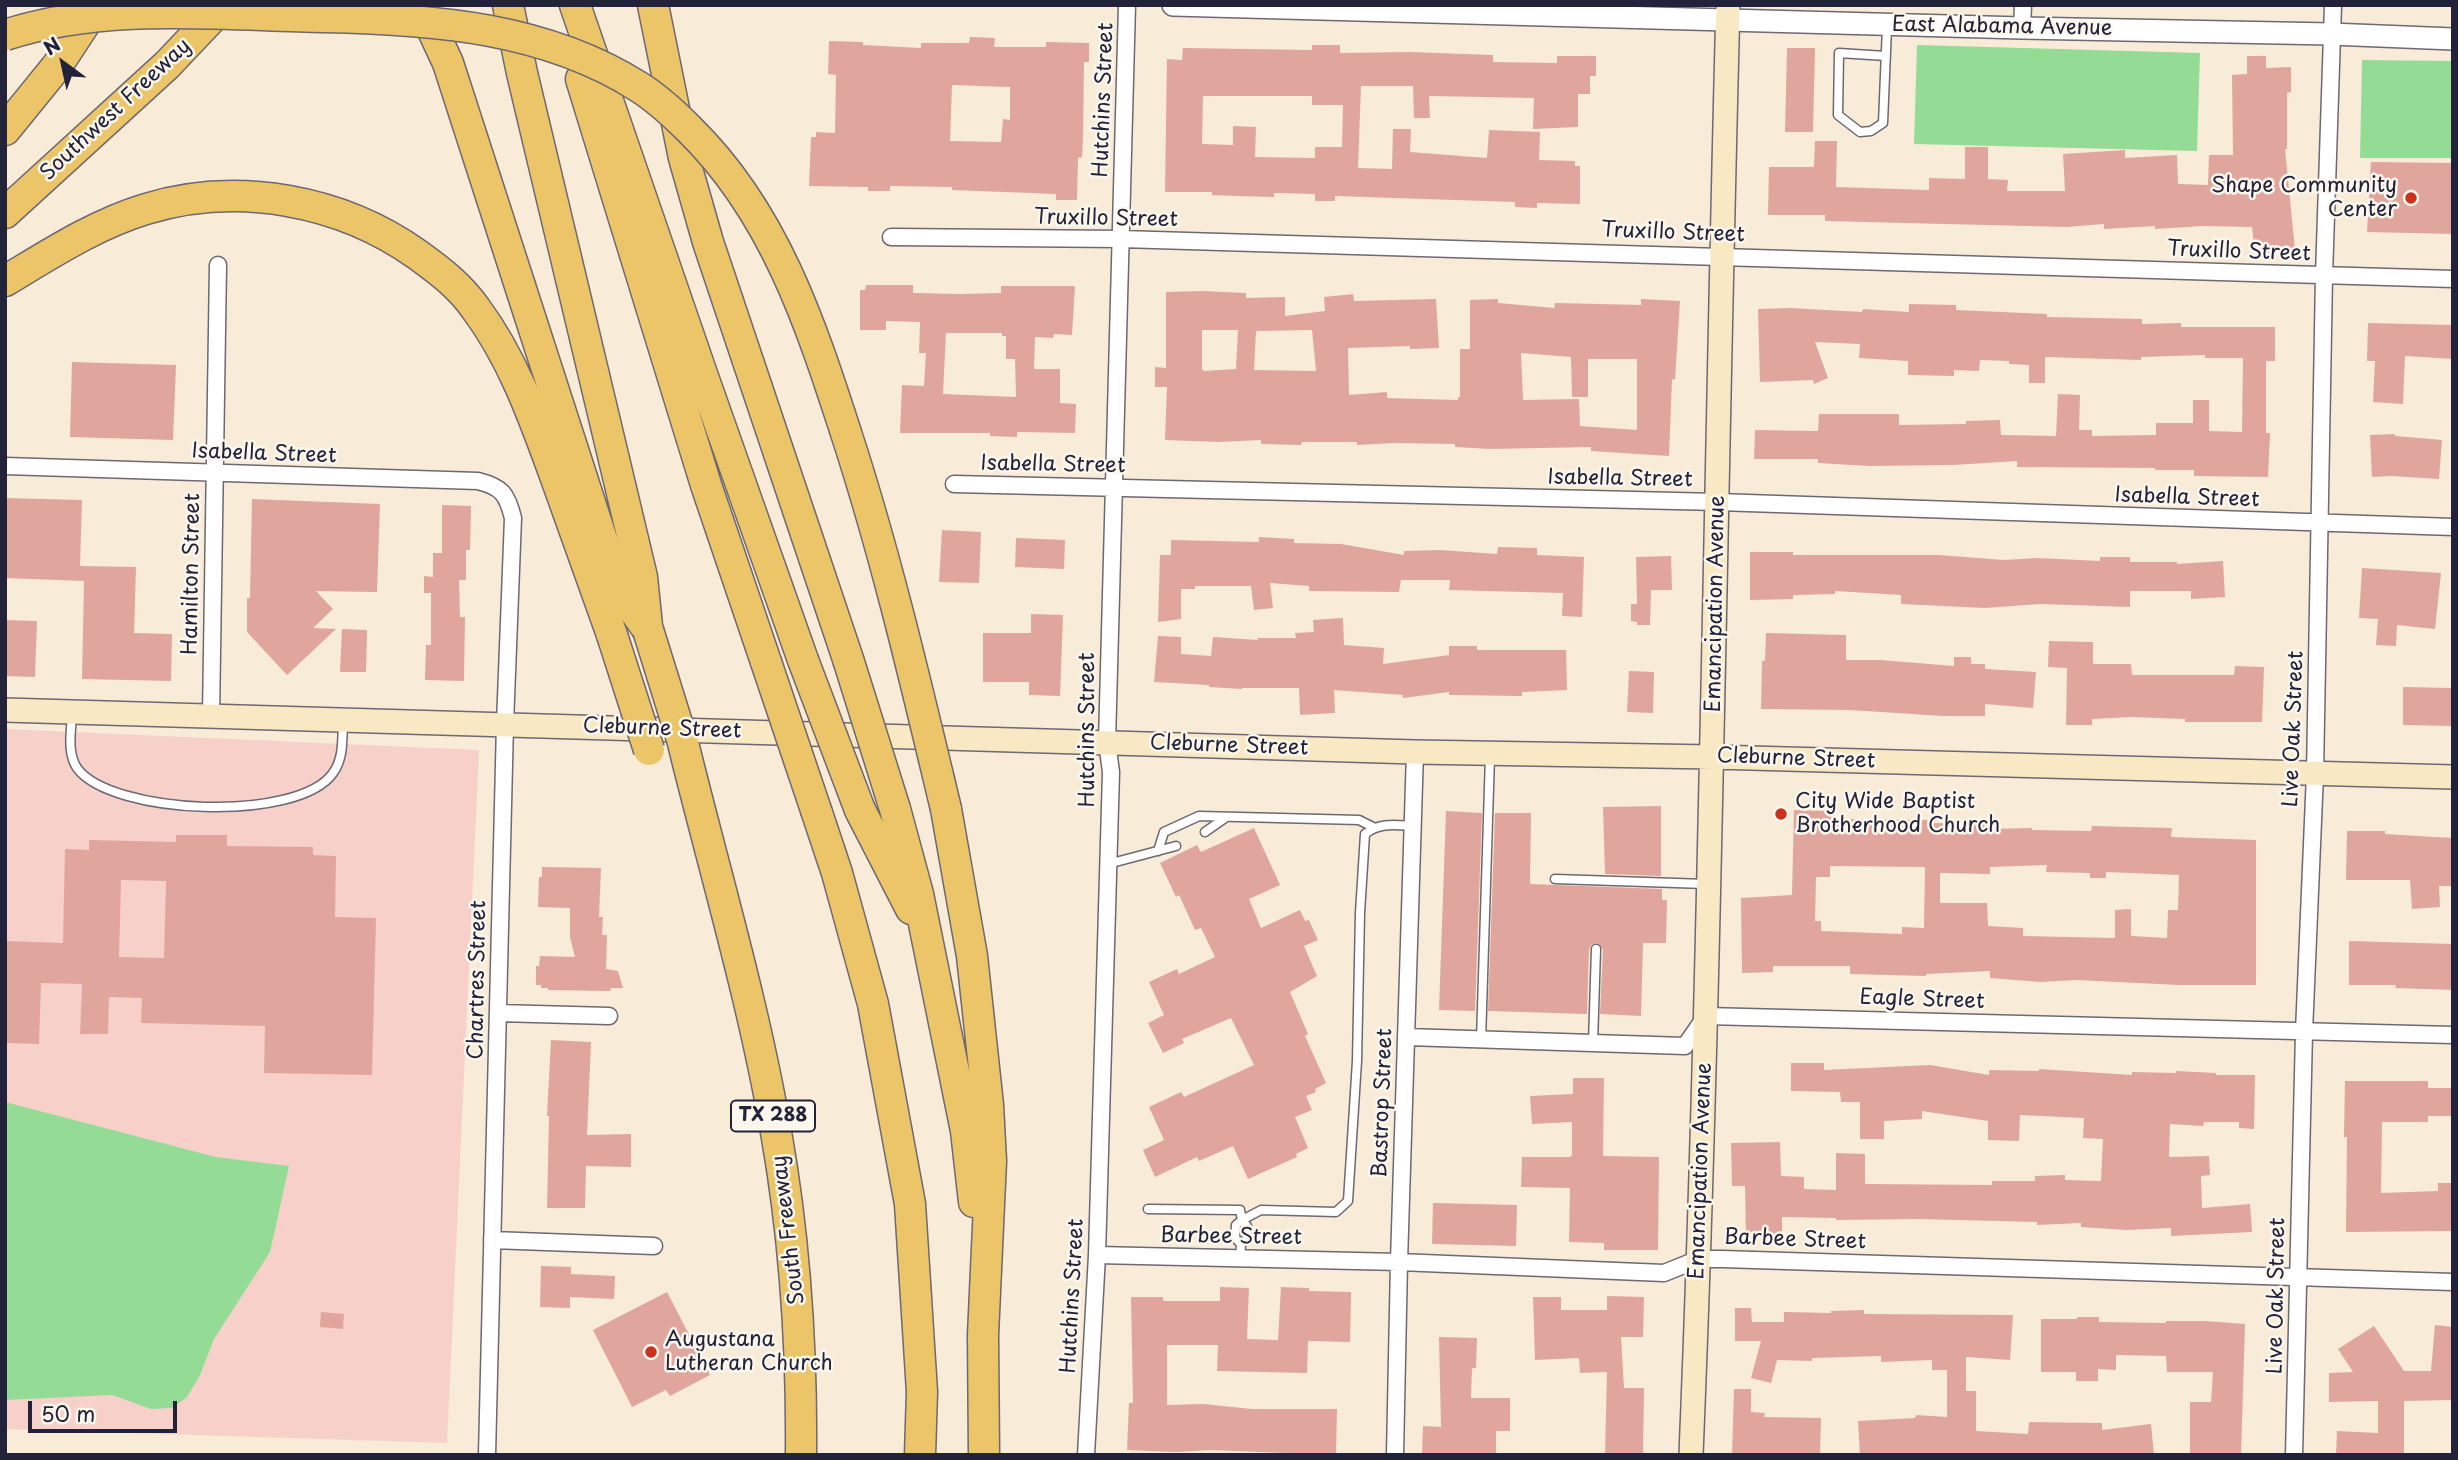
<!DOCTYPE html>
<style>
body{margin:0}
#map{position:relative;width:2458px;height:1460px;overflow:hidden;background:#f8ebd8;font-family:"Playpen Sans",sans-serif}
canvas{display:block}
.frame{position:absolute;inset:0;border:7px solid #22223b;pointer-events:none}
.north{position:absolute;left:28px;top:28px;width:70px;height:70px;-webkit-text-stroke:5px #fbf7ec;paint-order:stroke;rotate:327deg;font-size:19px;font-weight:700;line-height:28px;text-align:center;color:#22223b}
.north::after{content:'';display:block;margin:auto;width:24px;height:32px;background:#22223b;clip-path:polygon(50% 0,100% 100%,50% 72%,0 100%)}
.scale{position:absolute;left:28px;top:1401px;width:149px;height:32px;box-sizing:border-box;border:4px solid #22223b;border-top:0;padding-left:9px;font-size:21px;line-height:24px;white-space:nowrap;color:#22223b;-webkit-text-stroke:5px #fbf7ec;paint-order:stroke}
</style>
<div id="map">
<canvas width="2458" height="1460"></canvas>
<div class="frame"></div>
<div class="north">N</div>
<div class="scale">50 m</div>
</div>
<script>
const context = document.querySelector('canvas').getContext('2d');
context.lineJoin = 'round';
function fillPath(path, color) { context.fillStyle = color; context.fill(path, 'evenodd'); }
function stroke(path, color, width, dash) { context.strokeStyle = color; context.lineWidth = width; context.lineCap = dash ? 'butt' : 'round'; context.setLineDash(dash || []); context.stroke(path); }
function write(font, color, halo, rows, align = 'center') {
  context.font = font + ' "Playpen Sans",sans-serif'; context.lineWidth = 5; context.setLineDash([]); context.textBaseline = 'middle'; context.strokeStyle = halo; context.fillStyle = color; for (const [text, x, y, turn = 0] of rows) {
    context.save(); context.translate(x, y); context.rotate((+turn || 0) * Math.PI / 180); context.textAlign = isNaN(turn) ? turn : align; if (halo) context.strokeText(text, 0, 0); context.fillText(text, 0, 0); context.restore();
  }
}
fillPath(new Path2D(`
 M5 729 479 750 447 1443 5 1429Z`), '#f7d0ca');
fillPath(new Path2D(`
 M1917 45 2200 53 2197 151 1914 144Z
 M2362 60 2453 61V158H2360Z
 M5 1102 216 1157 289 1166 270 1252 214 1339 200 1375 187 1397 172 1408 151 1409 112 1395 5 1400Z`), '#94dc96');
fillPath(new Path2D(`
 M970 37 995 38 994 47H1046V42L1089 43V62H1084L1083 139 1082 157 1078 158 1077 200H1056V194L952 190V187L890 186V191H868V187L809 186 811 137H816V132L835 133 836 75 828 74 829 41 863 42V45L921 48V43H969ZM952 85 1010 87V120L1003 119 1001 142 950 141Z
 M1312 45H1340V53L1410 52 1493 55V62L1557 63V56H1596V76H1590V94H1578V127L1533 129 1534 98 1429 96 1430 118H1414L1413 86H1361L1358 168 1392 169 1393 129H1411L1410 152 1487 158 1489 130 1540 132 1539 160 1575 161V166H1580V204L1537 203V208L1515 207V202L1335 196V201H1315V194L1274 193V197L1235 196 1212 195V192H1165L1167 59 1182 60 1183 48 1312 50ZM1203 96H1312V105H1343L1342 147H1315V158L1255 157 1256 127 1233 126V145L1202 144Z
 M1787 48H1815L1813 132H1785Z
 M2247 56H2266V68L2291 67V92L2287 93V149H2285L2295 250 2255 254 2252 227 2203 226 2155 229V226L2104 229V224L2067 227 1825 221V215H1768L1769 167H1814L1815 141H1837L1836 187 1929 190V178L1965 179V147H1988V179L2008 180 2007 191H2065L2063 154 2125 150V158L2177 155 2178 184 2208 185 2209 155H2233L2232 75 2247 74Z
 M2371 162 2453 163V234L2367 232Z
 M866 285H913V293L961 294 1001 293V286H1075L1072 335 1054 334 1053 338 1035 337 1034 369H1060V403L1076 404 1075 433 1017 432V437L990 436V433H900L902 385 924 386 926 353H919L920 322 886 321V330H860V290H865ZM946 333H1002V336H1006V359H1015L1016 397 943 394Z
 M1202 291 1246 293V298L1285 297V316L1325 311 1324 297 1353 294 1354 301 1436 299 1439 348 1410 349V346L1348 348 1349 395 1387 392V398L1458 400V397H1460V349H1470V300L1498 299V303L1554 308 1555 303 1641 305V299L1680 301 1675 380 1672 379 1669 456 1591 451V447L1490 449 1455 447V444L1395 443 1357 445V442H1302L1301 445 1261 444V440L1218 442 1165 440 1167 387H1155V367L1166 368V292ZM1202 330H1238L1236 369 1204 371 1202 369ZM1312 330 1316 371 1254 370 1256 331ZM1521 353 1571 357 1572 397H1588V359H1637V430L1580 426 1579 399 1523 400Z
 M1909 304 1956 305V310L2047 314V317L2142 319V324L2181 323V327H2275V361H2266V433H2270L2268 477 2194 476V470H2155V468L2017 467V461L1953 465 1869 466 1818 463V459H1754L1755 430 1818 431 1819 414H1899V425L1966 424V421L2000 420 2001 435 2056 436 2058 394 2080 395 2079 430H2092V436L2156 435V423H2193V400H2209V431L2242 432 2243 358H2205V355L2141 357V360L2045 357V383H2029V365L2009 364V361L1980 360 1979 371 1954 370V376L1908 375V361L1859 358 1860 344 1815 342 1828 378 1814 384 1813 380 1760 382 1758 309 1790 308 1862 312 1863 309 1909 312Z
 M2368 323 2453 325V359L2405 356 2403 404 2373 402 2375 361H2367Z
 M72 362 176 365 173 440 70 437Z
 M2395 434V436L2442 440 2439 479 2392 476 2372 477 2370 435Z
 M5 498 82 500 80 566 136 567 134 633 172 634 171 681 82 679 84 581 5 578Z
 M252 499 380 504 377 592 316 591 333 609 313 628 336 629 287 675 247 632V598H250Z
 M442 505 471 506 470 550H466V580H459L460 617H465L464 681 425 680 426 645H431V593H424V576L433 577V553H442Z
 M942 530 981 532 979 583 939 582Z
 M1259 537 1294 539V543L1341 544 1404 555V551L1440 550 1497 554 1498 547 1537 548V555L1584 557 1582 617 1562 616 1563 593 1449 590 1450 580H1401L1399 592 1309 591V586L1270 583 1273 608 1254 610 1251 586H1195V589H1181V619L1158 622 1160 555H1171V540L1259 542Z
 M1016 538 1065 540 1064 569 1015 567Z
 M1750 552H1793V555H1939L2004 560 2038 558 2100 561V557H2130V562H2177V564L2223 561 2225 597 2191 599V591H2130V607L2040 604 1985 608 1901 604V595L1835 591V594L1793 595V599L1750 600Z
 M1671 556 1672 590H1651L1650 625H1637V622L1631 621V604H1637L1636 557Z
 M2362 568 2441 573 2435 629 2397 625 2396 646 2376 645 2378 619 2359 618Z
 M1031 614 1063 615 1060 696 1029 695V682H983V633H1031Z
 M1343 618 1344 645 1384 648 1383 664 1449 655V646H1477V650H1566L1567 690 1522 692V696L1449 695V692L1403 698V695L1334 690 1335 713 1300 715 1299 688H1242V689L1209 687V685L1154 682 1158 636 1181 637V654L1211 656 1213 637 1258 640 1257 638H1296L1295 633 1314 632 1313 620Z
 M5 620 37 621 35 677 5 676Z
 M342 629 367 630 366 672H340Z
 M1766 633 1846 635V660H1880L1954 666V657H1971V664H1985V669L2036 672 2033 708 1985 704V716H1943L1850 710 1761 709 1762 661H1765Z
 M2049 641 2093 642V664H2131L2132 675H2234L2235 666 2264 667 2262 722H2185V719L2132 717 2092 719V725H2066L2067 668 2048 667Z
 M1629 671 1654 672 1653 713 1627 712Z
 M2403 687 2453 688V726L2403 725Z
 M1661 806V876L1605 874 1603 807Z
 M1794 810 1831 811V819L1930 820V823L1991 824V829L2032 828V830L2091 831 2092 826 2172 828 2171 837 2256 840V985H2179L2077 980 2041 982 1990 978V971L1926 974V976L1850 974V966H1773V972L1742 973 1741 898 1792 895ZM2047 865 2046 872 2090 873V878H2106V872L2179 875 2178 910H2168L2167 938 2131 936V909L2115 910V938L2023 936V928L1988 926 1987 903H1940V873L1990 874V867ZM1830 866 1925 867 1924 928 1902 927V934L1821 931V921H1815L1816 877H1830Z
 M1446 811 1482 813 1475 1011 1439 1010Z
 M1495 813H1531L1530 884 1662 889V900H1667L1666 943H1643L1641 1016 1600 1014 1603 949 1597 943 1592 944 1589 949 1587 1014 1488 1011Z
 M1254 828 1280 885 1249 899 1261 928 1300 910 1305 921 1309 920 1318 940 1304 946 1317 976 1290 992 1308 1034 1305 1036 1326 1083 1315 1089 1316 1092 1306 1096 1312 1110 1295 1117 1308 1148 1296 1154 1297 1157 1248 1179 1233 1146 1199 1161 1197 1157 1155 1177 1143 1150 1164 1140 1149 1107 1181 1092 1184 1097 1254 1065 1231 1018 1182 1039 1184 1043 1163 1053 1148 1023 1164 1015 1149 982 1177 969 1179 974 1215 957 1201 928 1195 930 1179 895 1176 897 1160 863 1197 845 1201 852Z
 M2347 831H2385V834L2453 838V886H2439L2440 907 2412 909 2410 880H2346Z
 M176 835H227V846L313 847V855L336 856 335 917 376 918 372 1075 264 1073 265 1026 141 1023 142 998 109 997 108 1034H80L82 984 41 983 39 1044 5 1043V941L63 943 65 849 89 850V840L176 842ZM121 880 166 881 164 958 119 957Z
 M542 867 601 868 599 917H603L602 935H607L606 969 618 971 623 988H611L610 991 548 990V988H541V985H536V966H539L540 956 575 957 570 937V908L538 907 539 877H542Z
 M2349 941 2453 944V990L2395 988 2396 985H2349Z
 M551 1040 591 1042 587 1135 631 1134V1167L586 1166 585 1208H547L549 1116H547Z
 M1791 1063H1824V1070L1930 1065 1989 1075V1070L2039 1071V1069L2132 1075V1072L2176 1073V1071L2216 1073V1075H2255L2254 1129 2239 1128V1122H2204L2203 1126 2170 1124 2169 1157 2209 1156 2210 1175 2201 1176 2202 1208 2250 1204 2252 1232 2171 1236V1228L2127 1230 2081 1227V1223L2037 1225V1222L1919 1219 1836 1220V1218L1782 1217V1236L1746 1237 1745 1186H1732L1731 1143 1780 1142 1781 1176 1804 1177V1189L1836 1190V1153L1865 1154V1184L1992 1185V1181H2035V1176L2065 1175V1180L2101 1181 2103 1139 2083 1138 2084 1118 2020 1115 2019 1141 1988 1140V1121L1922 1111V1119L1884 1121V1139H1860V1102H1841L1840 1092 1791 1091Z
 M1573 1078H1604L1603 1156 1659 1157 1658 1250H1604V1243L1569 1242 1570 1188 1521 1187 1522 1157H1570L1572 1155V1122L1532 1124 1530 1096 1573 1094Z
 M2345 1081H2428V1088H2453V1116H2428V1122H2382L2381 1193 2438 1191V1183H2453V1231L2346 1232 2347 1137H2344Z
 M1433 1203 1517 1205 1516 1246 1432 1244Z
 M541 1266 571 1267V1274L615 1276 614 1299 570 1297V1308L540 1307Z
 M1220 1287 1249 1288 1247 1339 1278 1340 1281 1287 1309 1288V1291L1351 1292 1350 1342 1308 1341 1307 1373 1217 1371 1218 1345H1167V1405L1203 1404 1252 1409H1337L1336 1455 1211 1450 1176 1452 1127 1450 1129 1403H1133L1131 1297H1163V1301H1220Z
 M667 1292 710 1375 670 1396 666 1390 632 1407 593 1330Z
 M1607 1296 1644 1297 1643 1337H1621L1624 1388H1644L1643 1455H1605L1607 1372 1580 1373 1579 1358 1535 1360 1533 1297H1561V1310H1607Z
 M1735 1308H1751L1752 1322H1784V1312L1831 1313V1311L1864 1310V1314L2013 1315 2010 1360 1966 1357V1391H1976V1431L2028 1434 2029 1422 2102 1423V1430L2151 1424 2154 1455H1860L1858 1421 1915 1418 1916 1415 1947 1417V1370H1932V1360L1881 1362V1356L1812 1358V1361L1777 1360 1771 1383 1751 1378 1761 1341H1735Z
 M321 1312 344 1314 343 1329 320 1327Z
 M2077 1317H2099V1322L2166 1323V1321H2205L2245 1324 2241 1455H2190V1402H2211L2213 1372H2167L2166 1356 2116 1355V1370L2098 1369V1381H2076V1372H2041V1319H2077Z
 M2435 1325 2453 1327V1400L2404 1401V1455H2336L2337 1431 2378 1433V1401L2329 1402V1373L2353 1372 2338 1349 2374 1326 2404 1371H2431Z
 M1439 1337 1477 1338 1476 1368H1472L1471 1398H1510V1431H1496V1455H1422L1423 1426 1441 1427Z
 M1734 1389H1751V1412L1765 1413 1764 1417 1821 1418 1820 1455H1732Z`), '#e0a69e');
const service = new Path2D(`
 M1886 56 1839 53 1838 115 1860 132 1871 131 1883 123 1887 27
 M72 715C71 732 67 753 77 768 111 815 298 823 333 773 344 758 342 739 343 721
 M1205 832 1225 818
 M1158 851 1164 832 1199 816 1359 820 1373 827
 M1108 864 1176 846
 M1555 879 1706 884
 M1481 1040 1490 756
 M1593 1043 1596 949
 M1148 1209 1240 1210 1242 1220 1261 1210 1336 1212 1348 1201 1357 1061 1360 913 1365 834C1379 822 1396 825 1413 826
 M1240 1259 1241 1244 1247 1239V1226L1242 1220 1236 1225 1235 1238 1241 1244`);
const minor = new Path2D(`
 M2022 28 2023 5
 M891 237 1121 239 2453 279
 M5 466 478 481C502 487 507 494 513 518L505 724 487 1455
 M954 484 1718 502 2453 527
 M211 716 218 265
 M498 1013 609 1016
 M1407 1037 1685 1046 1706 1016 2453 1035
 M492 1240 654 1246
 M1097 1255 1399 1262 1664 1273 1699 1259H1722L2453 1282
 M1086 1455 1097 1255 1111 772 1107 742 1127 5
 M1395 1455 1399 1262 1415 752
 M2294 1455 2304 1032 2315 774 2324 276 2333 5`);
const tertiary = new Path2D(`
 M1173 5 2022 28 2331 34 2453 39`);
const secondary = new Path2D(`
 M5 710 1415 752 1713 757 2453 777
 M1691 1455C1711 972 1715 488 1728 5`);
const motorway = new Path2D(`
 M421 5 448 63 617 586 648 630
 M508 5 522 73 642 577 647 626
 M575 5 702 374 803 660
 M653 5 684 158 708 242 848 659
 M581 79 706 485 766 662
 M5 130 57 66 97 5
 M5 213 167 65 224 5
 M5 281C50 254 96 224 146 209 238 181 341 200 418 255 440 271 460 286 476 309 514 360 535 421 557 481 575 532 594 584 612 635
 M682 739C714 870 753 999 776 1132 795 1239 802 1346 801 1455
 M895 809 918 894 966 1131 974 1202
 M946 809 972 956 988 1105 991 1161 983 1335 984 1455
 M860 810 911 909
 M817 813 837 873 873 1004 910 1204 922 1392 920 1455`);
stroke(service, '#6d6872', 11);
stroke(minor, '#6d6872', 19);
stroke(tertiary, '#6d6872', 24);
stroke(secondary, '#6d6872', 26);
stroke(motorway, '#6d6872', 33);
stroke(service, '#fff', 8);
stroke(minor, '#fff', 16);
stroke(tertiary, '#fff', 21);
stroke(secondary, '#f8e8c3', 23);
stroke(motorway, '#edc569', 30);
const motorwayBridge = new Path2D(`
 M5 35C107 2 218 15 323 17 431 19 545 27 639 87 658 99 674 114 689 129 775 213 811 325 847 436 887 559 916 684 946 809
 M648 630 682 739
 M612 635 649 750
 M848 659 895 809
 M803 660 860 810
 M766 662 817 813`);
stroke(motorwayBridge, '#6d6872', 33, []);
stroke(motorwayBridge, '#edc569', 30);
for (const [x, y, r, color] of [
 [2411,198,7,"#c8321e"],
 [1781,814,7,"#c8321e"],
 [651,1352,7,"#c8321e"]
]) { const dot = new Path2D(); dot.arc(x, y, r, 0, 2 * Math.PI); context.fillStyle = color; context.fill(dot); stroke(dot, '#fbf7ec', 2.5); }
for (const [x, y, w] of [
 [773,1116,84]
]) { const box = new Path2D(); box.roundRect(x - w / 2, y - 15.5, w, 31, 5); context.fillStyle = '#fbf7ec'; context.fill(box); stroke(box, '#22223b', 2); }
write('bold 19px', '#22223b', null, [
 ["TX 288",773,1116]
]);
write('21px', '#22223b', '#fbf7ec', [
 ["East Alabama Avenue",2002,27,1],
 ["Hutchins Street",1104,100,-88],
 ["Southwest Freeway",116,110,-43],
 ["Truxillo Street",1106,219,1],
 ["Truxillo Street",1673,233,2],
 ["Truxillo Street",2239,252,2],
 ["Isabella Street",264,454,2],
 ["Isabella Street",1053,465,1],
 ["Isabella Street",1620,479,1],
 ["Isabella Street",2187,498,2],
 ["Hamilton Street",192,574,-89],
 ["Emancipation Avenue",1716,604,-89],
 ["Cleburne Street",662,729,2],
 ["Live Oak Street",2294,729,-88],
 ["Hutchins Street",1088,730,-90],
 ["Cleburne Street",1229,746,2],
 ["Cleburne Street",1796,759,2],
 ["Chartres Street",478,980,-89],
 ["Eagle Street",1922,1000,2],
 ["Bastrop Street",1383,1103,-88],
 ["Emancipation Avenue",1701,1171,-88],
 ["South Freeway",789,1230,-97],
 ["Barbee Street",1231,1237,1],
 ["Barbee Street",1795,1240,2],
 ["Hutchins Street",1073,1296,-87],
 ["Live Oak Street",2277,1296,-89]
]);
write('21px', '#22223b', '#fbf7ec', [
 ["Shape Community",2397,186,"right"],
 ["Center",2397,210,"right"],
 ["City Wide Baptist",1795,802],
 ["Brotherhood Church",1795,826],
 ["Augustana",665,1340],
 ["Lutheran Church",665,1364]
], 'left');
</script>
